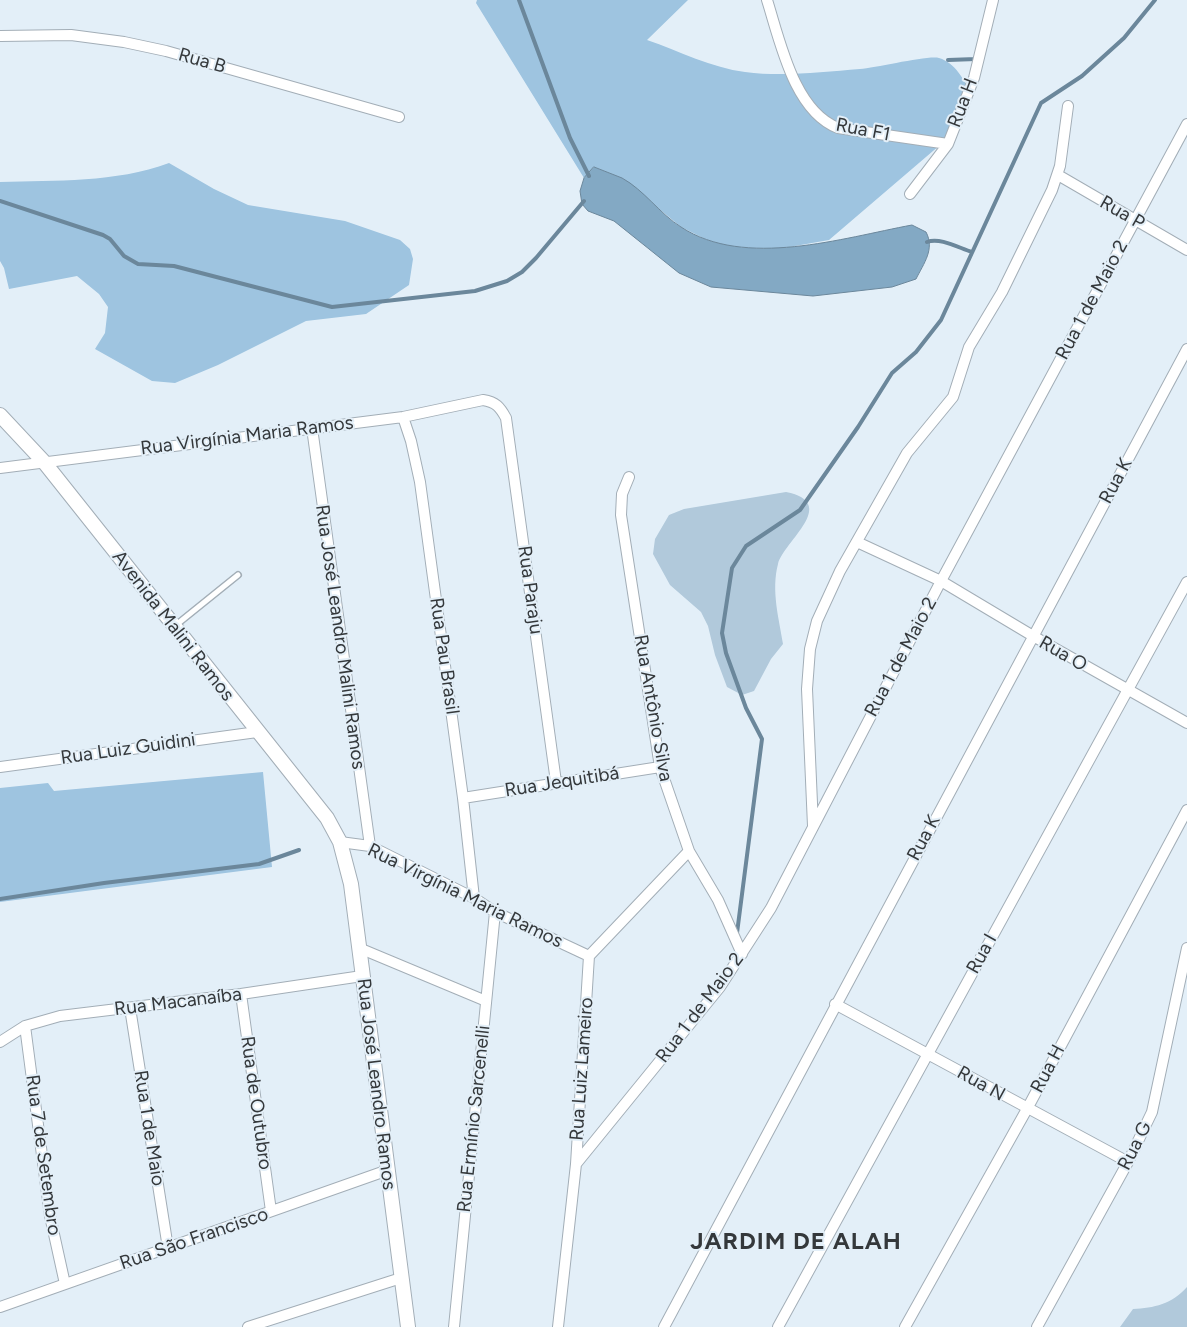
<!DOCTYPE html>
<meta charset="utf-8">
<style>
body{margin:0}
canvas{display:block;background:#e3eff8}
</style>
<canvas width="1187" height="1327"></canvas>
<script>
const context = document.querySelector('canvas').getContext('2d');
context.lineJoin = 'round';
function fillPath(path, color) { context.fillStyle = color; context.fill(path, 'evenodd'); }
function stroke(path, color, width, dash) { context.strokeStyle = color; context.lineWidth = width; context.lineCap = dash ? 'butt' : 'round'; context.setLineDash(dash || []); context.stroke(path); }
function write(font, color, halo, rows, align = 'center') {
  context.font = font + ' Figtree,sans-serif'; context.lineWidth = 4; context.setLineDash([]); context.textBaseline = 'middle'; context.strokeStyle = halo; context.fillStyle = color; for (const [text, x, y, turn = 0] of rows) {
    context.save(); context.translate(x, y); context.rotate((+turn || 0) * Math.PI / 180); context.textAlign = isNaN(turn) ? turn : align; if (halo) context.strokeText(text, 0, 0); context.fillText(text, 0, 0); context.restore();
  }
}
fillPath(new Path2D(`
 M786 492C840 503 784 541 778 564 771 591 779 618 783 644L771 659 754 691 742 695 727 687 715 655 708 626 701 612 670 585 653 554 655 539 669 515 684 509Z
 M1187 1287V1327H1120L1133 1309C1154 1308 1172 1304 1187 1287Z`), '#b1c9db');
fillPath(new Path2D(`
 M477 0H688L647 40C679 51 712 68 745 72 783 77 822 72 860 69 876 68 928 55 939 58 956 63 963 80 972 93L940 145 829 240 778 249 728 247 707 240 681 227 623 179 594 167 584 178 476 3Z
 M169 163 214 189 248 205 345 221 400 240 410 249 413 259 409 285 366 314 306 321 218 365 175 383 152 381 95 349 105 333 108 307 99 294 77 276 9 289 4 268 0 261V182C56 180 115 183 169 163Z
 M263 772 272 867 0 902V788L48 783 54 791Z`), '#9ec4e0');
const water = new Path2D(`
 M594 167C603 171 613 174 622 178 644 190 660 214 681 227 745 269 842 238 912 225L926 232C935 249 924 263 916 279L892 287 813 296 711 287 679 273 614 221 588 211 582 204 580 191 584 178Z`);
fillPath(water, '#83a9c4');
stroke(water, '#6b879b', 1);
stroke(new Path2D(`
 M519 0 570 138 589 176
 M948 60 976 59 977 57
 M0 201 103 235 110 239 124 256 138 264 174 266 332 307 475 291 507 281 522 272 536 258 584 201
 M927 242C940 237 959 248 972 252
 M0 899 104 883 259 864 299 850
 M737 933 762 739 746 708 726 653 722 633 732 568 746 546 800 510 858 427 892 373 916 352 941 320 1041 103 1082 76 1124 38 1155 0`), '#6b879b', 4);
const lane = new Path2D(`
 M176 625 238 575`);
const street = new Path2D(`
 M767 0C780 41 794 111 838 128L948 144
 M0 36 71 35 124 42 166 51 399 117
 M1058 175 1187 250
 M910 194 948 144 974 78 993 0
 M403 417 411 441 420 482 463 798 474 898
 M312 428 370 846
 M0 468 403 417 483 400C496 402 500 407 506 418L556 782
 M629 477 622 494 621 515 660 767 689 851 718 900 742 954
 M857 542 941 581 1033 636 1187 723
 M0 767 257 732
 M463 798 660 767
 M813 826 807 689 810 649 817 621 840 571 907 453 953 397 969 347 1002 292 1052 190 1060 166 1068 106
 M340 842 370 846 474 898 495 912 589 956
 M359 948 486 1001
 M241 994 271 1211
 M835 1004 1128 1162
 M130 1008 168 1248
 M25 1026 50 1216 65 1284
 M0 1042 25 1026 60 1016 241 994 362 976
 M576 1164 720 987 771 908 941 581 1187 124
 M0 1307 388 1170
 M248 1327 401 1278
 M454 1327 495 912
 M558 1327 576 1164 589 956 689 851
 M664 1327 1187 349
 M778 1327 1187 582
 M905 1327 1027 1109 1187 810
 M1037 1327 1128 1162 1152 1112 1187 948`);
const secondary = new Path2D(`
 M0 415 44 462 327 818 340 842 351 884 408 1327`);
stroke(lane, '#a3aeb7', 8);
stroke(street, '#a3aeb7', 12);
stroke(secondary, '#a3aeb7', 16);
stroke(lane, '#fff', 5);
stroke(street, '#fff', 10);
stroke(secondary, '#fff', 14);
write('19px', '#34383b', '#e3eff8', [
 ["Rua B",202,61,16],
 ["Rua H",963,103,-69],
 ["Rua F1",863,130,11],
 ["Rua P",1122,213,30],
 ["Rua 1 de Maio 2",1092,300,-62],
 ["Rua Virgínia Maria Ramos",247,436,-7],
 ["Rua K",1116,481,-62],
 ["Rua Paraju",530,590,82],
 ["Avenida Malini Ramos",173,626,52],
 ["Rua José Leandro Malini Ramos",340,637,82],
 ["Rua O",1063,654,30],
 ["Rua Pau Brasil",444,656,82],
 ["Rua 1 de Maio 2",901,657,-62],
 ["Rua Antônio Silva",653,708,80],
 ["Rua Luiz Guidini",128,749,-8],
 ["Rua Jequitibá",562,782,-9],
 ["Rua K",924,838,-62],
 ["Rua Virgínia Maria Ramos",465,896,26],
 ["Rua I",982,954,-61],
 ["Rua Macanaíba",178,1002,-7],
 ["Rua 1 de Maio 2",700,1008,-53],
 ["Rua Luiz Lameiro",582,1069,-86],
 ["Rua H",1048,1069,-62],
 ["Rua José Leandro Ramos",376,1084,83],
 ["Rua N",981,1084,29],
 ["Rua de Outubro",256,1103,82],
 ["Rua Ermínio Sarcenelli",474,1119,-84],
 ["Rua 1 de Maio",149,1128,81],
 ["Rua G",1135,1146,-63],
 ["Rua 7 de Setembro",43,1155,82],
 ["Rua São Francisco",194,1239,-19]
]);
context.letterSpacing = '1px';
write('bold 24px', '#34383b', '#e3eff8', [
 ["JARDIM DE ALAH",796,1242]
]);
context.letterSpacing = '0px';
</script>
